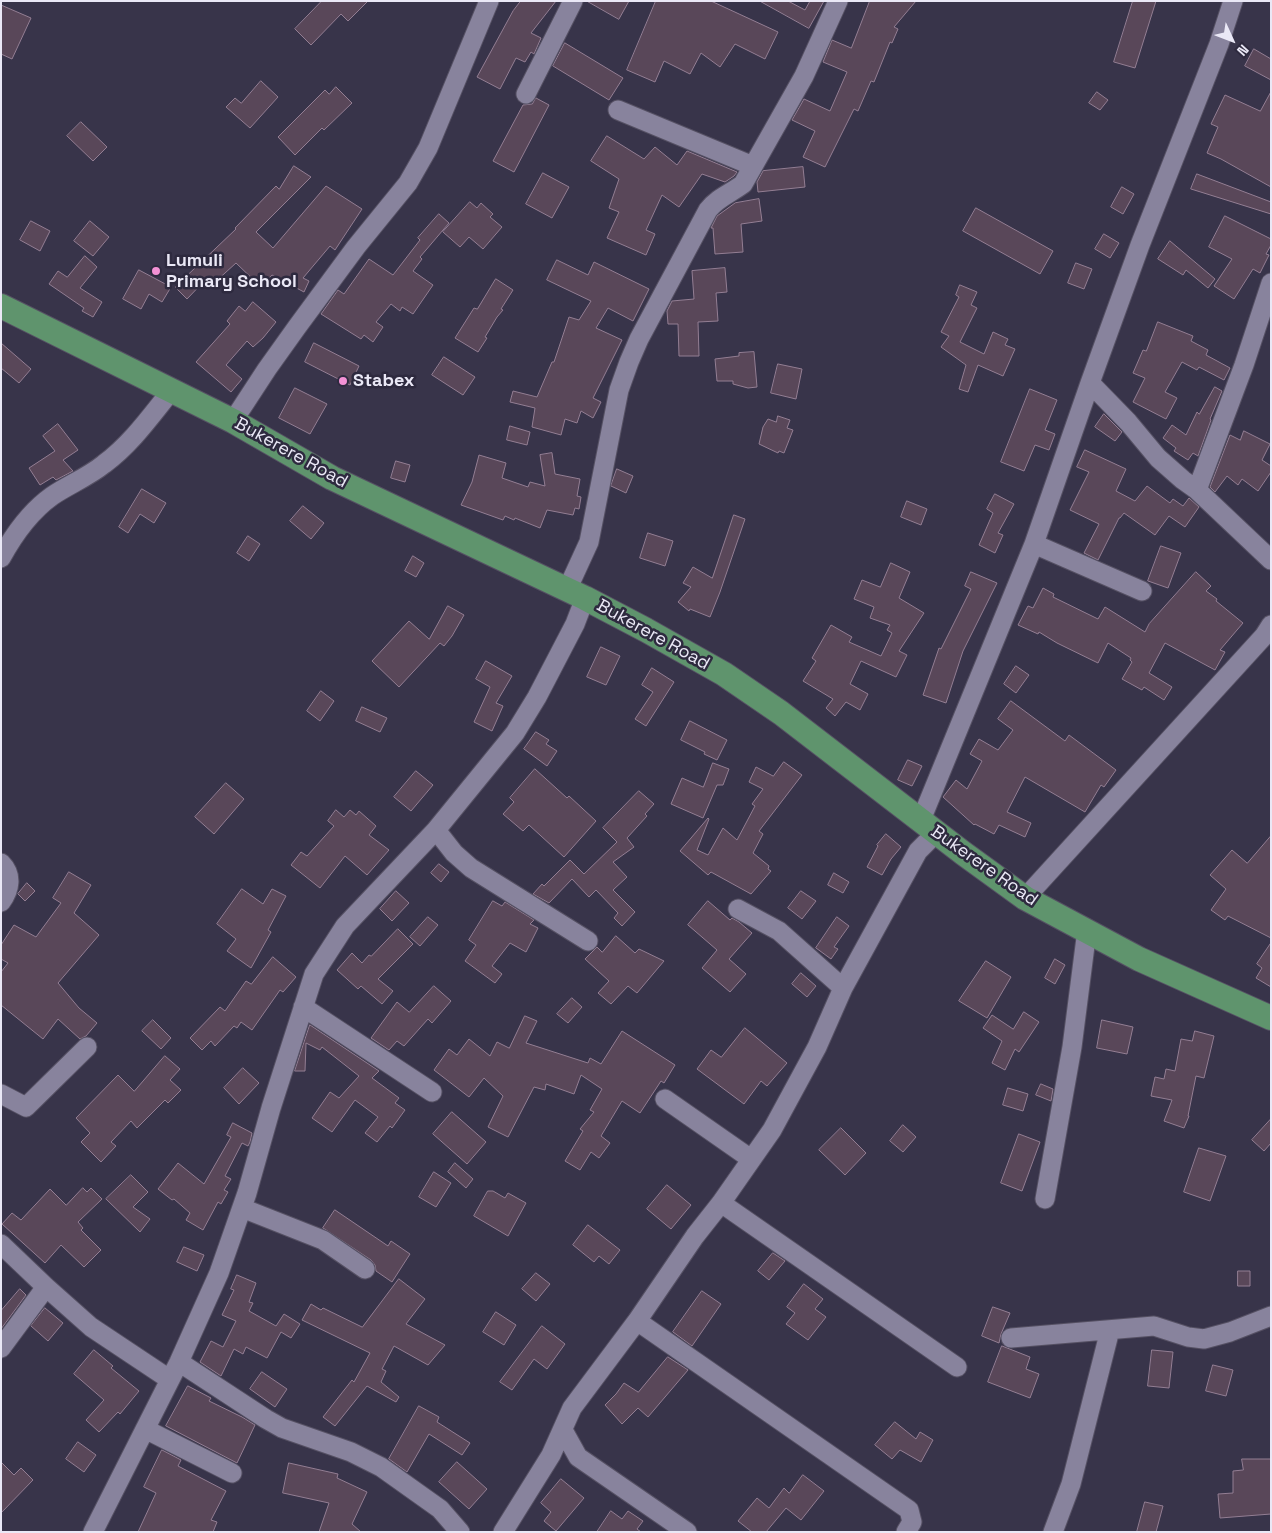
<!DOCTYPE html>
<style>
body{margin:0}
#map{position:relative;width:1272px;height:1533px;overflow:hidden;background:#38344a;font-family:"Space Grotesk",sans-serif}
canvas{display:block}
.frame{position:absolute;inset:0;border:2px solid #eae8f6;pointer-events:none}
.north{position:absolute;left:1207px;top:15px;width:50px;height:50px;-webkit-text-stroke:4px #2e2a3f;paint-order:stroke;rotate:133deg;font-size:14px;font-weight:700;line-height:20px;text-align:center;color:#eae8f6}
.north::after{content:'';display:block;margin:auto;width:18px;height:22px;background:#eae8f6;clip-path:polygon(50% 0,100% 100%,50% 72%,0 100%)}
</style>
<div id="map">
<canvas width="1272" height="1533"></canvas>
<div class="frame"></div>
<div class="north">N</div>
</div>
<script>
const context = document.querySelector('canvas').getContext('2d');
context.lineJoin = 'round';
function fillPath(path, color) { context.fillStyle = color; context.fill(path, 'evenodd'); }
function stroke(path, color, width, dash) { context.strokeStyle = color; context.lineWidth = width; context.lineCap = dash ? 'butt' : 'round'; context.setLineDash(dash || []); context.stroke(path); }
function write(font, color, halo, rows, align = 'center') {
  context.font = font + ' "Space Grotesk",sans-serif'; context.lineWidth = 5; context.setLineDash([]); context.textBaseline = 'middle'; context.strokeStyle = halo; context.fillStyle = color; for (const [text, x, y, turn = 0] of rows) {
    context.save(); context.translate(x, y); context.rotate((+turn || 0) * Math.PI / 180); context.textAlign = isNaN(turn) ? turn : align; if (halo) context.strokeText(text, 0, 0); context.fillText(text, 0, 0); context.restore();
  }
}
const building = new Path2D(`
 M322 1H368L348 21 341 14 311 45 295 29Z
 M521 1H556L531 33 541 38 534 54 531 52 525 62 516 58 500 89 477 77 513 11Z
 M587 1H629L619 19Z
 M656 1H711L778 32 765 59 735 44 720 67 701 53 690 74 664 61 655 82 627 70Z
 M760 1H788L805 10 810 1H824L809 28Z
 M870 1H916L894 27 898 29 892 43 890 42 874 82 871 81 858 111 854 109 825 167 803 157 815 131 792 120 804 99 830 111 847 72 823 62 832 40 851 48Z
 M1133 1H1156L1135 68 1114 62Z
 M1 5 31 18 12 59 1 54Z
 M565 43 623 78 609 100 553 66Z
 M1254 49 1271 59V80L1245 66Z
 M261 81 278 97 250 128 226 107 235 98 241 103Z
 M336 87 352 103 324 130 322 128 295 155 278 137 325 90 329 94Z
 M1097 92 1108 100 1100 110 1089 103Z
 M1271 92V187L1221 159 1207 153 1218 127 1211 124 1225 95 1260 111Z
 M536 98 549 105 514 172 493 161 523 105 532 104Z
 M81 122 107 147 93 161 67 136Z
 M607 136 644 159 655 147 677 165 687 151 737 172 734 176 725 182 702 174 679 207 662 195 646 230 655 234 646 255 607 238 619 212 609 208 619 179 591 161Z
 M294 166 311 177 256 232 273 248 326 186 362 209 335 250 330 246 303 278 309 281 304 292 272 275 261 287 236 263 214 283 208 277 187 299 175 287 236 229 235 228 276 186 279 189Z
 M803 167 805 187 758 192 757 182 763 171Z
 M543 173 569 187 552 218 526 204Z
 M1197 174 1271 202V214L1191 189Z
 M1122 187 1134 194 1123 214 1111 207Z
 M759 199 762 221 741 224 743 252 715 254 713 228H711L717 216 735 203Z
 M470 202 477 208 481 203 493 214 490 217 502 227 483 249 469 237 460 247 443 232Z
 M976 208 1053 251 1040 274 963 231Z
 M439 214 449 223 420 257 422 259 413 271 433 285 413 314 402 307 400 311 391 304 376 322 383 327 373 342 364 335 361 339 321 314 338 290 344 294 369 259 393 275 420 240 418 238Z
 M1225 216 1271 239V245L1266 254 1269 255 1260 273 1253 269 1234 299 1214 286 1232 259 1209 247Z
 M31 221 50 231 40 251 20 240Z
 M90 221 109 237 93 256 74 241Z
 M1104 234 1119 243 1110 258 1095 249Z
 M1170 241 1215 279 1208 288 1186 270 1183 275 1158 259Z
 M85 256 97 267 80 288 102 302 93 317 82 311 84 308 49 284 58 271 67 277Z
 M557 260 588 275 594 262 649 289 633 321 608 308 596 328 622 340 593 398 601 402 593 418 581 411 577 423 565 419 561 435 532 427 535 408 510 402 513 391 537 397 552 362H554L569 317 579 320 591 301 547 280Z
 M1076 263 1092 269 1084 289 1068 283Z
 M725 268 727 292 716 293 718 321 698 322 699 356H679L678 324H668L667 311 672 301 694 299 692 271Z
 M139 270 171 287 162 302 149 294 141 309 123 299Z
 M496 279 513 290 501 309 503 310 497 317 485 337 487 338 478 352 455 338 474 308 477 309Z
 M960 285 977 292 971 305 977 308 960 342 984 354 993 332 1008 339 1005 345 1015 349 1003 376 978 365 968 392 959 389 966 365 941 347 949 336 941 332 959 297 956 295Z
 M253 302 276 322 263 338 253 347 247 341 226 365 242 379 231 392 196 362 230 324 227 321 239 306 245 311Z
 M1158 322 1193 336 1191 341 1208 350 1206 355 1230 368 1224 380 1199 367 1197 370 1182 362 1165 392 1177 398 1166 419 1133 402 1145 378 1133 373 1143 350 1146 351Z
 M1 343 31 369 19 383 1 368Z
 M314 343 359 366 350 385 305 362Z
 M754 352 757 387 748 388 733 384V381H717L715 359 739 356V353Z
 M444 357 475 377 463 395 432 375Z
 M778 364 802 369 796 399 771 393Z
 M1215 387 1222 391 1210 419 1211 420 1198 456 1193 453 1188 460 1174 451 1176 448 1163 438 1172 425 1186 435 1197 412 1199 414Z
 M295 388 327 404 310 434 279 418Z
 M1030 389 1057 400 1045 430 1055 434 1049 450 1035 445 1024 471 1001 462Z
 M1104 414 1122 432 1115 441 1095 427Z
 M778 416 790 420 787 428 793 430 784 453 779 451 778 453 759 444 763 427 768 419 776 422Z
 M58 424 78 450 63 460 73 471 56 480 53 477 40 485 29 468 55 451 43 436Z
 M510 426 530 432 527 445 507 440Z
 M1244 431 1270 444 1262 460 1271 466V472L1258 491 1242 479 1238 485 1227 476 1215 492 1210 487 1230 435 1240 440Z
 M1085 450 1126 469 1116 491 1135 501 1147 486 1170 503 1173 499 1183 506 1189 498 1199 507 1185 527 1169 516 1155 535 1124 513 1120 518H1119L1098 560 1084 553 1099 524 1070 510 1089 472 1077 467Z
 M552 453 555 474 580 479 577 496 581 497 579 509 575 508 573 515 547 510 540 528 515 518 514 520 505 516 503 520 461 505 472 482 479 455 506 463 502 478 528 487 530 482 545 486 540 455Z
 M396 461 410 465 405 482 391 478Z
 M617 469 633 476 626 493 611 486Z
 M142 489 166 503 154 523 140 514 128 533 119 527Z
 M995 494 1014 504 998 533 1003 535 995 553 979 545 993 513 987 509Z
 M907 501 927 509 921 525 901 517Z
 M303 506 324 523 311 539 290 521Z
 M734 515 745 519 720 592 710 617 690 609 689 611 678 602 691 587 683 583 693 567 712 578Z
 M648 533 673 541 665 566 640 558Z
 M248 536 260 544 249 561 237 553Z
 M1161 546 1181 553 1168 588 1148 581Z
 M413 556 424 563 416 577 405 571Z
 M891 563 910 572 899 598 924 613 899 651 907 655 896 677 861 661 850 684 868 694 860 710 846 702 835 716 826 708 833 699 803 681 816 661 812 658 831 625 852 637 849 642 881 656 892 633 887 630 890 625 870 618 874 607 854 599 862 580 880 587Z
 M971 572 997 583 963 651 946 703 923 695 939 648 941 649 971 589 965 586Z
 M1196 572 1211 586 1206 591 1217 599 1216 601 1243 623 1220 650 1225 652 1215 670 1165 643 1149 673 1172 687 1164 700 1144 687 1142 690 1122 679 1132 662 1130 660 1131 658 1108 643 1098 663 1057 643 1039 632 1038 634 1018 625 1028 606 1033 608 1043 588 1054 594 1053 597 1098 619 1105 607 1145 632 1149 624Z
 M448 606 464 615 452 636 444 646 440 643 399 687 372 661 409 621 429 639Z
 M601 647 620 656 606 685 587 677Z
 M486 661 512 676 496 703 503 706 492 731 474 722 490 687 476 679Z
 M1016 666 1029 675 1016 693 1004 684Z
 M652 668 674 682 646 726 635 719 653 692 642 685Z
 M321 691 334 701 320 721 307 711Z
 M1011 701 1065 741 1069 735 1116 770 1104 787 1101 785 1085 812 1025 777 1007 812 1031 823 1025 837 999 825 994 834 975 824 974 825 943 797 956 780 967 789 982 761 970 754 979 739 998 750 1013 730 998 719Z
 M362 707 387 718 380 732 356 721Z
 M690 721 727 740 717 760 704 754 705 752 681 740Z
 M536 732 549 740 546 744 557 751 547 766 524 749Z
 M908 760 922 766 912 786 898 780Z
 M784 762 802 775 759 831 763 834 753 853 769 866 768 869 771 871 751 894 711 872 708 875 680 851 708 818 709 819 697 850 708 855 723 828 737 840 755 806 752 804 763 789 749 782 756 767 773 776Z
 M713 763 729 769 723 785H717L703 818 671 804 682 778 703 787Z
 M535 769 567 798 569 796 596 821 564 857 529 825 523 831 503 814 514 802 510 798Z
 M416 771 433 785 411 811 394 797Z
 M226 783 244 799 214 834 195 817Z
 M639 791 654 804 645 814 647 816 627 838 634 847 613 862 627 877 613 890 635 912 622 926 614 918 618 913 596 890 589 897 572 879 549 903 533 894 542 884 544 886 570 860 584 874 617 842 603 828Z
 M336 810 344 817 350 810 356 815 359 811 376 826 369 835 389 850 367 875 345 856 320 888 291 865 301 852 307 856 334 826 328 821Z
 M886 834 901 847 891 859 882 875 867 867 878 846 877 845Z
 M1271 836V938L1228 916 1225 920 1211 910 1226 889 1210 875 1232 850 1247 863Z
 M439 864 449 872 441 882 431 873Z
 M69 872 91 885 74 913 99 935 58 983 79 1008 97 1023 86 1036 80 1039 58 1019 43 1039 1 1005V972L8 963 1 959V945L14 925 36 937 61 903 53 898Z
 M834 873 849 882 843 893 828 885Z
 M27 883 35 891 25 901 18 894Z
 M242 889 263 904 272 889 286 896 268 930 271 932 251 968 227 951 236 939 217 924Z
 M396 891 409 903 392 921 380 909Z
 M801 891 816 901 802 919 788 908Z
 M493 901 502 906 505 902 534 920 530 924 538 928 526 952 510 943 492 966 502 974 495 983 465 961 476 945 469 940Z
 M708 901 730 920 732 918 739 922 752 933 729 959 746 974 730 992 702 968 717 950 688 925Z
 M428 917 438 925 420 946 410 937Z
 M837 917 849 926 834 947 838 949 831 959 816 948Z
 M398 929 413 944 378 979 393 991 382 1004 361 986 358 989 337 970 352 953 362 963 369 955 371 956Z
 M616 936 635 953 639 949 664 961 637 993 628 986 611 1004 598 993 609 981 585 959 597 947 602 952Z
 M1271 943V987L1256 978 1262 968 1257 964Z
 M273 957 296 977 283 992 280 990 252 1030 241 1022 237 1028 234 1026 215 1046 211 1041 202 1050 190 1038 220 1007 225 1011 246 981 251 984Z
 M1055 959 1065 965 1055 984 1045 978Z
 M986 961 1011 977 987 1018 959 1001Z
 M801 973 816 986 807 997 792 984Z
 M434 986 451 1001 432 1023 428 1019 404 1046 397 1041 389 1050 371 1038 397 1002 409 1012Z
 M572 998 582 1007 568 1023 557 1014Z
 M1024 1012 1039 1022 1019 1052 1015 1049 1005 1070 992 1063 1002 1041 983 1028 992 1015 1013 1029Z
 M525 1016 537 1021 526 1043 588 1063 590 1058 601 1064 622 1031 675 1065 664 1083 661 1081 640 1113 622 1101 601 1136 610 1143 599 1158 591 1152 580 1170 565 1161 583 1131 580 1129 594 1112 590 1110 602 1089 581 1075 574 1094 546 1084 545 1090 534 1087 508 1137 488 1127 503 1096 484 1078 469 1097 434 1070 449 1049 457 1055 469 1039 490 1056 497 1042 509 1048Z
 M153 1020 171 1038 161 1049 142 1031Z
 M1102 1020 1133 1027 1127 1054 1097 1048Z
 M310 1025 379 1071 372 1078 399 1098 395 1103 405 1110 392 1128 390 1126 377 1142 365 1133 378 1117 355 1100 332 1132 312 1118 330 1092 339 1098 359 1076 322 1047 320 1050 306 1043 305 1071H295Z
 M745 1028 787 1063 767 1086 761 1081 744 1104 697 1069 711 1050 721 1057Z
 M1195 1031 1214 1036 1204 1078 1196 1076 1188 1116H1189L1184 1128 1164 1121 1172 1100 1151 1096 1155 1077 1164 1079 1166 1069 1175 1071 1181 1039 1192 1041Z
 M165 1056 180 1069 170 1080 181 1090 168 1103 165 1100 137 1128 131 1121 111 1142 116 1146 101 1162 81 1142 90 1133 76 1118 118 1075 134 1091Z
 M243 1068 259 1083 239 1104 224 1088Z
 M1041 1084 1053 1089 1051 1101 1036 1095Z
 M1008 1088 1028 1094 1023 1111 1003 1105Z
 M452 1112 486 1142 467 1164 433 1134Z
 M1271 1119V1143L1264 1151 1252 1140Z
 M233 1123 252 1133 250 1142 248 1146 242 1143 225 1176 231 1179 224 1190 228 1192 221 1204 218 1202 203 1230 186 1220 190 1213 174 1199 172 1200 158 1189 178 1163 204 1184 231 1137 227 1135Z
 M903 1125 916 1137 903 1152 890 1141Z
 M841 1128 866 1153 845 1175 819 1150Z
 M1019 1134 1040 1142 1022 1191 1001 1183Z
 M1199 1148 1226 1156 1210 1201 1184 1192Z
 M455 1163 473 1179 466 1188 448 1172Z
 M434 1172 451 1183 436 1207 419 1197Z
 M131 1175 148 1192 133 1207 150 1219 140 1232 106 1199Z
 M667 1185 691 1205 671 1229 647 1209Z
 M83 1188 87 1192 91 1188 102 1199 78 1222 83 1228 81 1230 101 1250 84 1267 61 1245 45 1263 2 1224 12 1213 21 1220 50 1189 66 1205Z
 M488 1191H493L505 1198 508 1193 526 1203 508 1236 474 1216Z
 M335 1210 388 1246 391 1241 410 1254 392 1282 376 1271 375 1265 371 1260 323 1228Z
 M588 1225 620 1250 609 1264 599 1256 594 1262 573 1245Z
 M184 1247 204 1255 197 1271 177 1262Z
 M773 1253 785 1261 769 1280 758 1271Z
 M1238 1271H1250V1286H1238Z
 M536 1273 550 1284 536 1301 522 1289Z
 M237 1275 256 1283 249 1302 253 1303 249 1311 276 1326 284 1314 300 1324 291 1338 281 1332 267 1358 246 1347 243 1354 234 1349 221 1376 200 1362 211 1341 223 1347 236 1321 222 1315 234 1290 231 1289Z
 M399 1279 425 1299 406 1324 445 1345 428 1365 394 1346 382 1369 386 1371 381 1382 399 1397 396 1402 367 1386 335 1426 323 1417 352 1380 354 1382 370 1353 302 1320 311 1304 321 1310 323 1308 362 1327Z
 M804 1284 823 1299 815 1309 826 1317 808 1340 786 1324 795 1313 787 1307Z
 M20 1289 26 1295 1 1329V1311Z
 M702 1291 721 1304 692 1346 673 1332Z
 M993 1307 1010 1313 1001 1334 999 1343 982 1336Z
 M45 1308 63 1323 48 1341 31 1326Z
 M496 1312 516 1325 504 1345 483 1332Z
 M542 1326 565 1344 547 1369 534 1359 512 1390 500 1382Z
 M1002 1346 1030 1357 1026 1369 1039 1374 1030 1398 988 1382Z
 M94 1350 113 1366 111 1368 139 1391 120 1414 118 1412 99 1432 86 1420 104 1400 74 1374Z
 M1152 1350 1173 1352 1169 1388 1148 1386Z
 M668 1357 688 1370 648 1417 638 1408 622 1424 605 1405 616 1394 624 1383 638 1392Z
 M1213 1365 1233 1370 1226 1396 1206 1391Z
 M262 1372 287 1389 275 1407 250 1389Z
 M188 1386 211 1398 209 1401 242 1417 255 1425 237 1463 166 1426Z
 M419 1406 439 1417 437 1422 470 1443 462 1455 429 1434 407 1472 389 1459Z
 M895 1422 916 1439 920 1432 933 1440 921 1462 900 1450 892 1459 875 1445Z
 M78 1442 96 1455 84 1472 66 1459Z
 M162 1450 181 1460 178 1466 226 1491 211 1520 217 1522 213 1532H138L156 1493 144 1487Z
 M1242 1459H1271V1514L1220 1518 1218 1494 1233 1493V1471L1243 1470Z
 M1 1462 14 1475 21 1468 33 1480 1 1513Z
 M457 1462 487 1489 469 1509 439 1482Z
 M289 1463 338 1474 337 1478 367 1492 352 1524 361 1532H319L329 1503 283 1493Z
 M803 1475 824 1491 801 1520 786 1508 766 1532H752L738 1521 757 1498 769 1508 784 1488 789 1493Z
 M561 1479 584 1498 556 1531 544 1521 551 1512 541 1503Z
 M1145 1502 1163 1506 1156 1532H1137Z
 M611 1511 622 1519 628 1511 643 1521 637 1529 641 1532H597Z`);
fillPath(building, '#594759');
stroke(building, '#937e93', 1);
const minor = new Path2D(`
 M526 94 573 1
 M618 110 753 166
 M1090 383 1128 422 1158 458 1183 480 1197 490 1271 560
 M233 421 267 369 297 327 356 247 408 183 428 148 489 1
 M1197 490 1244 365 1271 283
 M1034 544 1142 591
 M1 558C13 536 31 511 52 496 68 485 88 477 104 464 131 444 150 417 171 391
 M567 590 589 542 619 390 629 362 639 339 708 210C717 198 731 193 743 184L804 76 838 1
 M921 820 1034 544 1090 383 1140 245 1219 44 1233 1
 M436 830 454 853 471 868 588 941
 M1 863C13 875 10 890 1 902
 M1025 898 1264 636 1271 625
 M738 909 779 931 843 988
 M303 1007 432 1092
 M1 1094 26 1107 87 1047
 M665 1099 751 1159
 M1045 1199 1072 1047 1087 930
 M721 1203 957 1367
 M242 1208 323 1240 365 1269
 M1 1244 46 1287 91 1327 169 1379
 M637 1321 909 1510 912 1522 906 1532
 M1011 1338 1154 1326 1188 1337 1204 1339 1230 1332 1271 1316
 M1 1348 46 1287
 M179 1362 266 1419 282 1428 351 1452 381 1467 440 1509 460 1532
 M145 1429 232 1473
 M563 1430 578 1457 687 1532
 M93 1532 179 1362 219 1273 247 1193 271 1108 314 974 345 926 436 830 515 733 537 697 575 624 585 598
 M503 1532 551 1455 572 1408 637 1321 695 1236 721 1203 772 1130 817 1047 843 988 918 851 937 832
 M1053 1532 1071 1484 1110 1330`);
const major = new Path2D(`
 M1 306 233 421 332 478 585 598 646 630 724 674 781 713 963 853 1025 898 1139 959 1271 1018`);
stroke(minor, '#555063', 21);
stroke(major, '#555063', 26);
stroke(minor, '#88839d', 19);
stroke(major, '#5f946d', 24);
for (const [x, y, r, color] of [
 [156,271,5,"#f391d5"],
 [343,381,5,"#f391d5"]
]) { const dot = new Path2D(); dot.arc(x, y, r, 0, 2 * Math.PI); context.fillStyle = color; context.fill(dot); stroke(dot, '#2e2a3f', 2); }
write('bold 18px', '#eae8f6', '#2e2a3f', [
 ["Lumuli",166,261],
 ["Primary School",166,282],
 ["Stabex",353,381]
], 'left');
write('18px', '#eae8f6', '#2e2a3f', [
 ["Bukerere Road",291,453,29],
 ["Bukerere Road",653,635,29],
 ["Bukerere Road",984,866,35]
]);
</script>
